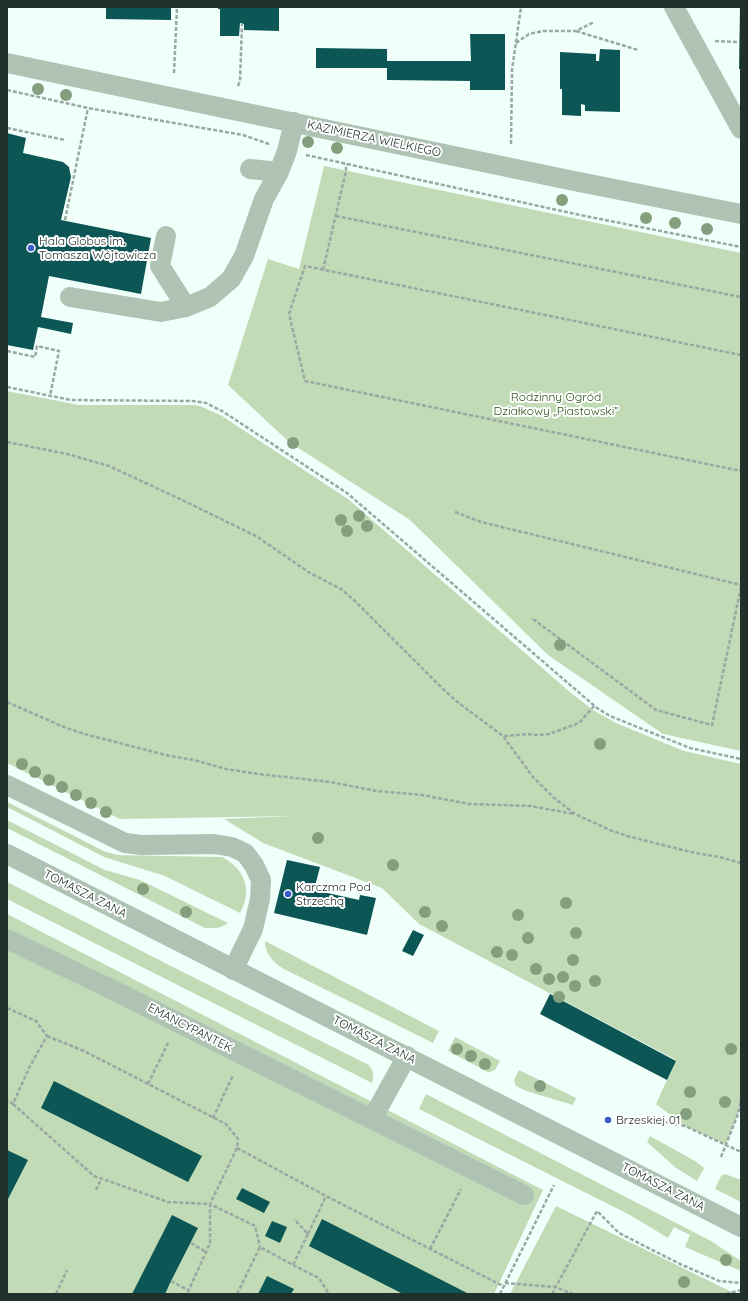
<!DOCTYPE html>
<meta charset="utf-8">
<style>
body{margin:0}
#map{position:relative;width:748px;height:1301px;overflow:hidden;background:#f0fffa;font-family:Quicksand,sans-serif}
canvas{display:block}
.frame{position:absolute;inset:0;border:8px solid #22302c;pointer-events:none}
</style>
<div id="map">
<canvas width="748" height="1301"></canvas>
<div class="frame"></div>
</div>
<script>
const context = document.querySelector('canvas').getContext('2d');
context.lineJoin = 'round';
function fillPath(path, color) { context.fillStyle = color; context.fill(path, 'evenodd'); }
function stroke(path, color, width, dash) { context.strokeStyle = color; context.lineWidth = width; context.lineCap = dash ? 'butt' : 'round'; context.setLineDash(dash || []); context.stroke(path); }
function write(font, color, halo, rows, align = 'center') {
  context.font = font + ' Quicksand,sans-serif'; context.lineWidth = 4; context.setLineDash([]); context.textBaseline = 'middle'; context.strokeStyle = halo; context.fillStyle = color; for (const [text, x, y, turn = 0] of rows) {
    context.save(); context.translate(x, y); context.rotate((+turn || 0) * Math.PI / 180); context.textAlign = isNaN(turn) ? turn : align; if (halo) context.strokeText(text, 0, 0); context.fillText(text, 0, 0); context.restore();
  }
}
fillPath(new Path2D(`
 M324 166 741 253V751L663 734 548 655 410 520 289 442 228 385 268 259 299 269Z
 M7 391 79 405H193L200 406 222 416 348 499 571 693 593 710 616 723 684 751 741 764V1099L739 1111 726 1144 685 1126 656 1104 676 1060 419 924 382 888 263 843 224 819 292 816 120 819 7 763Z
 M7 802 106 852 117 855 222 857C245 869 253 890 240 913L165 876 104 857 7 807Z
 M7 820 105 870 140 880 228 923C220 929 214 928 205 928L7 828Z
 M7 882 167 964 369 1065C374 1072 374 1076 372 1083L7 899Z
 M7 914 543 1190 494 1294H7Z
 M265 941 439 1031 433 1043 282 968C272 961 265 953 265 941Z
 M455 1037 500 1061 495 1070 490 1072H488L448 1051Z
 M519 1070 576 1098 573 1105 526 1091 516 1086 514 1080Z
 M426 1094 711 1241 741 1261V1271L685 1247 690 1235 674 1227 668 1238 630 1215 419 1109Z
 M650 1136 695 1161 704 1168 697 1181 676 1168 647 1142Z
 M725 1174 741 1180V1202L715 1189 721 1176Z
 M556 1206 736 1294H510Z`), '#c2dbb7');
fillPath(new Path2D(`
 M106 7H171V20L106 19Z
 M218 7H279V31L244 30V24L240 23 239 36H220V9H218Z
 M740 7H741V69H739Z
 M470 34H505V90H470V81L387 80V68H316V48L387 49V61H471Z
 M600 49 620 50V112L585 111V105L581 104V116L562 115V89H560V52L596 54V61H599Z
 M7 133 26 138 23 153 63 162 69 167 71 177 61 220 151 238 141 294 49 276 41 317 73 323 71 334 38 327 33 350 7 345Z
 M287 860 320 867 314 890 359 900 360 895 376 898 367 935 274 913Z
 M413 930 424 935 413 956 402 951Z
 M550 994 676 1061 667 1080 540 1014Z
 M54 1081 202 1156 188 1182 41 1108Z
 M7 1150 28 1160 7 1201Z
 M242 1188 270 1202 264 1213 236 1199Z
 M172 1215 198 1228 171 1281 165 1294H132Z
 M322 1219 469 1294H403L309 1246Z
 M272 1221 287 1227 280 1243 265 1236Z
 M267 1276 294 1289 291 1294H258Z`), '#0c5755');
stroke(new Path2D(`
 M576 31 638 50
 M715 41 739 42
 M516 43 529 34 543 31H576L594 22
 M174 73 177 7
 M238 86 240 81 242 24
 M7 90 88 108 243 135 269 144
 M7 128 65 140
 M511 144 512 70 521 7
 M306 155 580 215 741 247
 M336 216 741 297
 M65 220 88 108
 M323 270 346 171V164
 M7 351 35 357 37 346 59 351 50 396
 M741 355 305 266 289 314 305 381 741 471
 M7 387 71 400 193 401 206 403 222 411 347 493 597 708 610 716 690 748 741 759
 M7 442 67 454 109 466 180 499 256 536 310 573 341 589 354 600 445 691 460 704 503 736 533 777 553 797 575 814 610 830 627 836 691 852 719 857 741 863
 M455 512 481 522 741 585
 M533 619 656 710 712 725 741 587
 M7 702 66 728 88 735 170 756 194 760 226 769 258 774 330 782 377 791 422 795 469 804 531 806 574 814
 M504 736 528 734 537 735 549 734 579 723 594 706
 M7 1008 36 1021 47 1036 30 1066 13 1104 7 1100
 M47 1036 84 1051 226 1124 238 1139 237 1148 210 1204 255 1226 260 1247
 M148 1084 168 1043
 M13 1104 94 1176 168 1202 210 1204V1243L187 1294
 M213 1118 233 1075
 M628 1118 654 1120 685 1126 741 1152
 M237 1148 326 1196 503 1286
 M721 1157 738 1114 741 1099
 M96 1190 101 1179
 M308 1234 326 1196
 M191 1243 206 1252
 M430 1249 461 1189
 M293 1265 319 1278 329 1294
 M171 1281 188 1290
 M505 1283 555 1287 573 1294
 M56 1294 67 1270
 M237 1294 260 1247 293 1265 308 1234 294 1219
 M500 1294 554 1185
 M552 1294 597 1211 619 1233 680 1264 719 1281 741 1283
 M726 1294 741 1290`), '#99a8a3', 2.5, [4, 2]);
stroke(new Path2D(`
 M674 7 741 129
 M7 63 574 181 741 214
 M250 169 279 172
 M166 236 160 266 186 307
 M70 297 161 312 186 307 210 297 231 279 244 256 264 199 279 172 287 151 294 122
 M7 785 125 843 142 845 214 844 232 847 245 853 254 865 261 880 260 899 253 929 233 970
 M7 854 741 1227
 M7 939 115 991 524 1195
 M372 1119 407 1056`), '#afc3b5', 20);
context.fillStyle = '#849f7d';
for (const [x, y] of [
 [38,89],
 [66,95],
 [308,142],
 [337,148],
 [562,200],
 [646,218],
 [675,223],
 [707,229],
 [293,443],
 [359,516],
 [341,520],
 [367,526],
 [347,531],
 [560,645],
 [600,744],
 [22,764],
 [35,772],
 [49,780],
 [62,787],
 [76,795],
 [91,803],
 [106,812],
 [318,838],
 [393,865],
 [143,889],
 [566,903],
 [186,912],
 [425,912],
 [518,915],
 [442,926],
 [576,933],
 [528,938],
 [497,952],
 [512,955],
 [573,960],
 [536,969],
 [563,977],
 [549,979],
 [595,981],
 [575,986],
 [559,997],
 [457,1049],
 [731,1049],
 [471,1056],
 [485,1064],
 [540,1086],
 [690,1092],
 [725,1102],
 [686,1114],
 [726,1260],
 [684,1282]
]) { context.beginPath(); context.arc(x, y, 6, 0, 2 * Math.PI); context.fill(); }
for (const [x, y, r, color] of [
 [31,248,4,"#3a5acb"],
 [288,894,4,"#3a5acb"],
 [608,1120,4,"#3a5acb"]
]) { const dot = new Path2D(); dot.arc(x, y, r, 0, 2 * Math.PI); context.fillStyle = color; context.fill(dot); stroke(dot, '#fff', 1.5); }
write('12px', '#22302c', '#fff', [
 ["KAZIMIERZA WIELKIEGO",374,139,12],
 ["TOMASZA ZANA",85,894,27],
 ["EMANCYPANTEK",190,1028,27],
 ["TOMASZA ZANA",374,1040,27],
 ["TOMASZA ZANA",663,1187,27]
]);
write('12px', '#22302c', '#fff', [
 ["Hala Globus im.",39,241],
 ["Tomasza Wójtowicza",39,255],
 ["Karczma Pod",296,887],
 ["Strzechą",296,901],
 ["Brzeskiej 01",616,1120]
], 'left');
write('12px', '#2b5116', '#fff', [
 ["Rodzinny Ogród",556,397],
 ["Działkowy „Piastowski”",556,411]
]);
</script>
